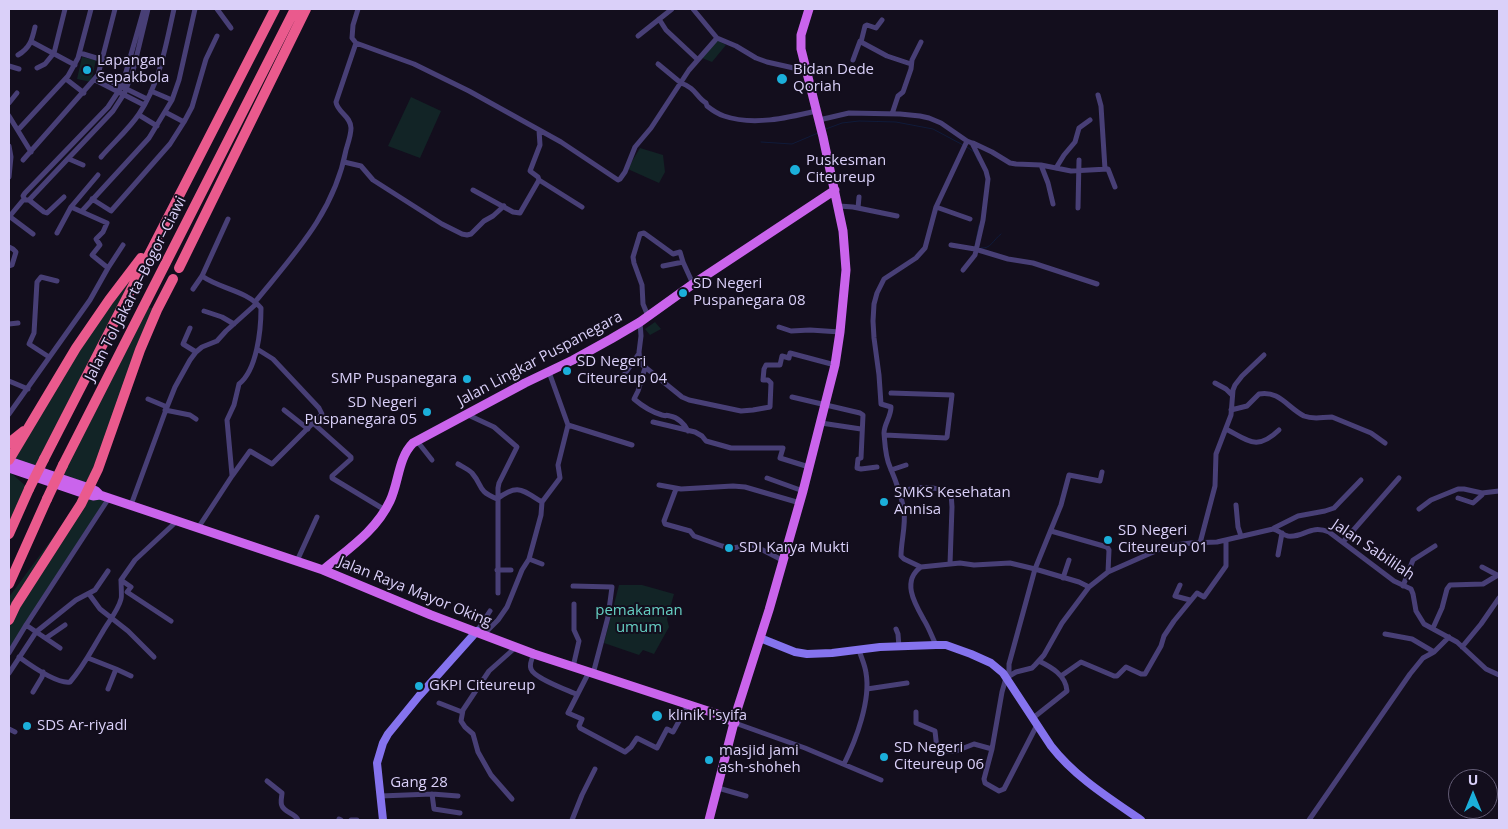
<!DOCTYPE html>
<meta charset="utf-8">
<style>
body{margin:0}
#map{position:relative;width:1508px;height:829px;overflow:hidden;background:#130e1d;font-family:"Open Sans",sans-serif}
canvas{display:block}
.frame{position:absolute;inset:0;border:10px solid #dad0f9;pointer-events:none}
.north{position:absolute;left:1448px;top:769px;width:50px;height:50px;box-sizing:border-box;background:#130e1d;border:1px solid #635c75;border-radius:50%;rotate:0deg;font-size:14px;font-weight:700;line-height:20px;text-align:center;color:#dad0f9}
.north::after{content:'';display:block;margin:auto;width:18px;height:22px;background:#1bafda;clip-path:polygon(50% 0,100% 100%,50% 72%,0 100%)}
</style>
<div id="map">
<canvas width="1508" height="829"></canvas>
<div class="frame"></div>
<div class="north">U</div>
</div>
<script>
const context = document.querySelector('canvas').getContext('2d');
context.lineJoin = 'round';
function fillPath(path, color) { context.fillStyle = color; context.fill(path, 'evenodd'); }
function stroke(path, color, width, dash) { context.strokeStyle = color; context.lineWidth = width; context.lineCap = dash ? 'butt' : 'round'; context.setLineDash(dash || []); context.stroke(path); }
function write(font, color, halo, rows, align = 'center') {
  context.font = font + ' "Open Sans",sans-serif'; context.lineWidth = 4; context.setLineDash([]); context.textBaseline = 'middle'; context.strokeStyle = halo; context.fillStyle = color; for (const [text, x, y, turn = 0] of rows) {
    context.save(); context.translate(x, y); context.rotate((+turn || 0) * Math.PI / 180); context.textAlign = isNaN(turn) ? turn : align; if (halo) context.strokeText(text, 0, 0); context.fillText(text, 0, 0); context.restore();
  }
}
fillPath(new Path2D(`
 M717 40 726 45 712 62 702 58Z
 M82 57 96 60 91 82 77 79Z
 M411 97 441 111 420 158 388 146Z
 M640 148 663 155 665 172 659 183 630 170 628 168Z
 M159 235 38 471 9 461V443L29 427 76 348Z
 M145 306 157 310 89 488 57 477Z
 M655 322 661 329 650 335 645 329Z
 M9 471 29 489 9 534Z
 M85 494 109 498 9 653V597Z
 M619 585H642L674 594 667 619 669 627 654 654 643 650 639 655 604 643Z`), '#122426');
stroke(new Path2D(`
 M826 129 842 123 859 121 896 122 933 129 963 145
 M761 142 792 144 818 133
 M967 147 974 152 978 161
 M975 246 979 225
 M981 248C991 249 993 240 1001 234`), '#101b3a', 1);
stroke(new Path2D(`
 M144 9 122 86 108 107 25 193 23 196 25 200H29L113 111 124 94 133 71 148 9
 M217 9 231 28
 M358 9 353 25 352 38 356 43 414 64 469 91 561 142 618 180 620 179 625 172 635 147 651 128 689 70 717 38
 M693 9 717 38 736 46 756 58 767 62 807 71
 M659 19 666 30 697 59
 M882 20 876 28 867 25 865 26 861 42 887 56 911 64
 M638 36 672 9
 M32 42 75 65
 M80 53 103 60
 M18 55C30 48 32 40 35 27
 M853 60 860 41
 M658 64 681 83C696 88 696 97 706 103L707 106C712 110 718 114 724 116 753 126 787 118 816 111
 M9 66 19 69
 M37 68 45 64 54 53 65 9
 M98 75 147 99
 M66 79 84 93
 M95 80 144 105
 M151 91 172 100
 M1098 95 1101 106 1105 169
 M9 103 17 93
 M165 112 184 122
 M892 114 898 96 903 92 911 69 912 60 921 42
 M139 115 157 126
 M9 116 31 152
 M819 120 849 113 900 114 920 116 929 118 941 123 967 141 972 143 986 171 988 179 983 220 975 255 963 270
 M18 130 68 76 78 58 91 9
 M973 143 992 152 1010 163 1016 164 1041 165 1071 171 1108 169 1115 187
 M9 146 11 157 9 177
 M101 157C113 143 129 129 139 114 160 83 166 44 174 9
 M69 159 83 165
 M23 160 98 75 115 9
 M344 162 361 166 373 180 442 224 462 234 467 235 471 234 484 221 493 216 504 206
 M1041 165 1048 183 1053 204
 M1056 168 1064 155 1075 142 1079 128 1090 120
 M539 180 582 207
 M473 190 513 212 520 213 539 180 538 177 530 171 540 145 539 130
 M92 199 111 211 170 144 184 122 192 107 206 59 217 36
 M29 200 44 212 47 213 64 197
 M839 206 853 207 897 216
 M71 207 98 175
 M936 207 970 219
 M858 208 859 197
 M1078 208 1079 160
 M82 211 149 138 172 100 179 80 195 9
 M9 216 33 234
 M9 217 24 199
 M57 233 71 207 107 223 103 232 96 239 100 245 92 255 108 268
 M951 245 975 249 1008 259 1033 263 1097 284
 M9 247 13 249 16 252 12 265 9 266
 M663 266 683 262 693 284
 M202 276C220 289 246 290 261 308 261 330 257 370 239 384L234 405 227 420 232 475
 M193 289 202 276 228 219
 M204 311 222 317 234 324
 M648 316 643 304 642 285 634 263 633 257 640 234 644 233 673 254 680 252 683 262
 M640 322 641 336 639 352 640 363 682 397 689 400 741 411 753 410 770 407 771 383 768 380H763L764 369 766 365H780L782 356 789 358 790 353 835 365
 M9 324 18 323
 M779 327 791 331 810 330 840 332
 M190 328 183 344 196 352
 M49 357 29 344 34 333 37 282 41 277 57 281
 M645 368 638 391 634 399C641 405 652 412 662 415 670 417 662 414 670 416 677 417 685 424 688 431
 M624 375 638 355
 M9 381 28 389
 M1215 383 1226 389 1232 395
 M792 397 860 413 863 415 861 458 858 459 857 468 861 469 877 467
 M148 399 167 407
 M165 410 190 415 196 419
 M284 410 308 429
 M1231 410 1247 406 1259 394C1279 390 1288 408 1304 416 1314 420 1322 417 1332 417L1371 433 1385 443
 M9 414 90 300 108 268 123 245
 M466 414 494 427 517 447 499 483 498 488V593
 M653 422 695 432 702 436 706 441 731 448H783L780 458 809 467
 M313 423 351 457V459L332 476V478L385 510
 M821 423 861 429
 M568 425 632 445
 M1226 429C1249 441 1257 451 1279 430
 M885 435 946 438 947 437 952 395 891 393
 M417 441 432 460
 M458 464C463 467 468 469 472 473 484 487 476 490 497 499 518 483 522 490 542 502
 M891 470 906 465
 M767 478 803 491
 M659 485 681 489 733 486 745 487 800 503
 M676 489 664 521 665 524 690 531 694 536 722 546 732 548 753 545 784 561
 M899 492C916 486 935 486 951 493L952 507 950 564
 M1458 498 1473 503 1482 495V493
 M131 505 167 407 175 387 190 360 196 352 202 347 217 341 226 331 255 305V302C294 254 334 213 346 150 348 143 351 135 351 128 351 116 337 112 336 102L356 43
 M1236 505 1238 527 1241 536
 M1419 509 1431 500 1458 489H1464L1482 493 1499 491
 M198 528 232 476 250 451 272 464 322 414 319 408 273 359 257 349
 M1274 528 1298 516 1325 511 1334 508 1361 480
 M1051 531 1107 547 1109 550 1108 572
 M1343 542 1399 478
 M1200 543 1215 486 1216 454 1231 415 1233 390 1235 385 1242 376 1264 355
 M1278 555 1282 533
 M529 559 542 564
 M297 561 317 517
 M921 567 904 559 901 556C901 541 906 526 904 510 901 495 896 481 890 467 885 456 885 444 884 433 884 424 891 417 891 407L881 404 879 375 874 338 873 321 874 304 877 293 884 279 916 258 925 248 936 207 967 141
 M1482 567 1499 576
 M497 570H511
 M1063 578 1069 560
 M121 580 135 560 177 521
 M121 580 131 587 127 592 171 621
 M1180 585 1175 596 1190 600
 M573 586 612 587 608 617 593 674
 M1403 586 1413 560 1435 546
 M89 594 100 609 128 631 154 657
 M26 625 60 648
 M1433 628 1442 608 1447 589 1450 585 1483 584 1498 575
 M896 629 898 634 899 647
 M477 631 490 611
 M484 634 498 620 507 607 522 570 529 559 541 515 542 502 560 478 558 465 568 425 549 372
 M1385 634 1412 639 1434 652
 M46 638 65 625
 M936 645C932 637 929 628 924 620 915 604 901 581 921 567L960 563 974 565 1010 563 1035 569 1079 582 1089 587
 M1462 647 1481 624 1499 598
 M9 653 26 625 109 498
 M534 654C532 658 529 664 531 669 534 678 567 690 576 694
 M19 657C30 665 57 684 70 682 84 666 91 651 102 633 108 622 118 611 121 599 122 597 121 585 121 580
 M88 658 116 669 108 689
 M573 667 579 641 574 630V604
 M116 669 131 676
 M589 672 568 713 582 719 579 726 580 728 625 752 631 747 637 738 657 748 667 729 673 732 688 705
 M9 673 36 632 76 600 95 590 108 571
 M1009 676V664L1035 569 1061 505 1069 475 1100 481 1102 472
 M1061 676 1081 662 1114 676H1117L1126 667 1141 674H1145L1161 646 1164 636 1174 621 1197 593 1204 597 1226 566V541
 M867 689 907 683
 M33 692 42 677 43 672
 M439 703 462 712
 M916 712V723L935 731 937 749 947 751H956L974 744 992 749
 M1033 718 1067 691C1066 675 1051 667 1039 661
 M735 723 805 748 881 780
 M1037 725 1004 789 999 791 985 783 984 779 992 749 1002 692 1006 678 1016 672 1032 668 1035 665 1044 655 1062 623 1089 587 1108 572 1167 546 1191 543 1217 542 1273 529C1279 530 1282 535 1288 536 1304 538 1310 524 1329 532L1394 581 1411 589 1413 594 1416 611 1424 624 1457 642 1486 669 1499 675
 M9 729 15 732
 M844 764C856 740 871 700 866 673 865 665 861 657 859 650
 M267 781 282 793C282 796 280 802 282 806 285 813 295 813 298 820
 M718 788 746 796
 M432 794 434 809 460 813
 M380 796 432 794 458 796
 M512 799 491 775 478 752 473 734 465 727 461 721 463 710 489 671 516 647
 M339 819 341 820
 M351 820H357
 M572 820 582 795 595 769
 M1309 820 1410 674 1423 658 1434 652 1449 637`), '#483f76', 5);
stroke(new Path2D(`
 M760 638 795 652 807 654 832 653 880 647 936 645H946L971 654 991 663 1003 673 1051 746C1075 777 1109 798 1141 820
 M383 820 377 763 383 743 388 734 419 696 477 631`), '#8573ee', 8);
stroke(new Path2D(`
 M9 461 89 488 96 491 100 495 323 570 431 615 534 654 720 715 735 723
 M9 468 85 494 93 496 100 495
 M323 570C348 549 376 531 390 501 399 482 398 458 413 443L525 383 573 360 611 339 640 322 693 284 835 190
 M709 820 738 707 769 610 803 491 835 365 840 332 846 270 843 231 823 137 801 49V35L809 9`), '#ca64ec', 9);
stroke(new Path2D(`
 M179 268 306 9
 M9 443 24 431
 M44 459 275 9
 M9 460 76 348 109 300 141 258
 M63 465 295 9
 M9 534 29 489
 M9 584 47 499
 M9 620 16 605 81 504 98 469 140 350 157 310 173 279`), '#ea5a8d', 10);
stroke(new Path2D(`
 M29 489 44 459
 M47 499 63 465`), '#ea5a8d', 10);
for (const [x, y, r, color] of [
 [87,70,5,"#1bafda"],
 [782,79,6,"#1bafda"],
 [795,170,6,"#1bafda"],
 [683,293,5,"#1bafda"],
 [567,371,5,"#1bafda"],
 [467,379,5,"#1bafda"],
 [427,412,5,"#1bafda"],
 [884,502,5,"#1bafda"],
 [1108,540,5,"#1bafda"],
 [729,548,5,"#1bafda"],
 [419,686,5,"#1bafda"],
 [657,716,6,"#1bafda"],
 [27,726,5,"#1bafda"],
 [884,757,5,"#1bafda"],
 [709,760,5,"#1bafda"]
]) { const dot = new Path2D(); dot.arc(x, y, r, 0, 2 * Math.PI); context.fillStyle = color; context.fill(dot); stroke(dot, '#130e1d', 2); }
write('15px', '#dad0f9', '#130e1d', [
 ["Lapangan",97,61],
 ["Sepakbola",97,78],
 ["Bidan Dede",793,70],
 ["Qoriah",793,87],
 ["Puskesman",806,161],
 ["Citeureup",806,178],
 ["SD Negeri",693,284],
 ["Puspanegara 08",693,301],
 ["SD Negeri",577,362],
 ["Citeureup 04",577,379],
 ["SMP Puspanegara",457,379,"right"],
 ["SD Negeri",417,403,"right"],
 ["Puspanegara 05",417,420,"right"],
 ["SMKS Kesehatan",894,493],
 ["Annisa",894,510],
 ["SD Negeri",1118,531],
 ["Citeureup 01",1118,548],
 ["SDI Karya Mukti",739,548],
 ["GKPI Citeureup",429,686],
 ["klinik l'syifa",668,716],
 ["SDS Ar-riyadl",37,726],
 ["SD Negeri",894,748],
 ["Citeureup 06",894,765],
 ["masjid jami",719,751],
 ["ash-shoheh",719,768]
], 'left');
write('15px', '#dad0f9', '#130e1d', [
 ["Jalan Tol Jakarta–Bogor–Ciawi",136,289,-63],
 ["Jalan Lingkar Puspanegara",540,359,-28],
 ["Jalan Sabililah",1373,550,34],
 ["Jalan Raya Mayor Oking",415,592,22],
 ["Gang 28",419,783]
]);
write('15px', '#66cfc3', '#130e1d', [
 ["pemakaman",639,611],
 ["umum",639,628]
]);
</script>
